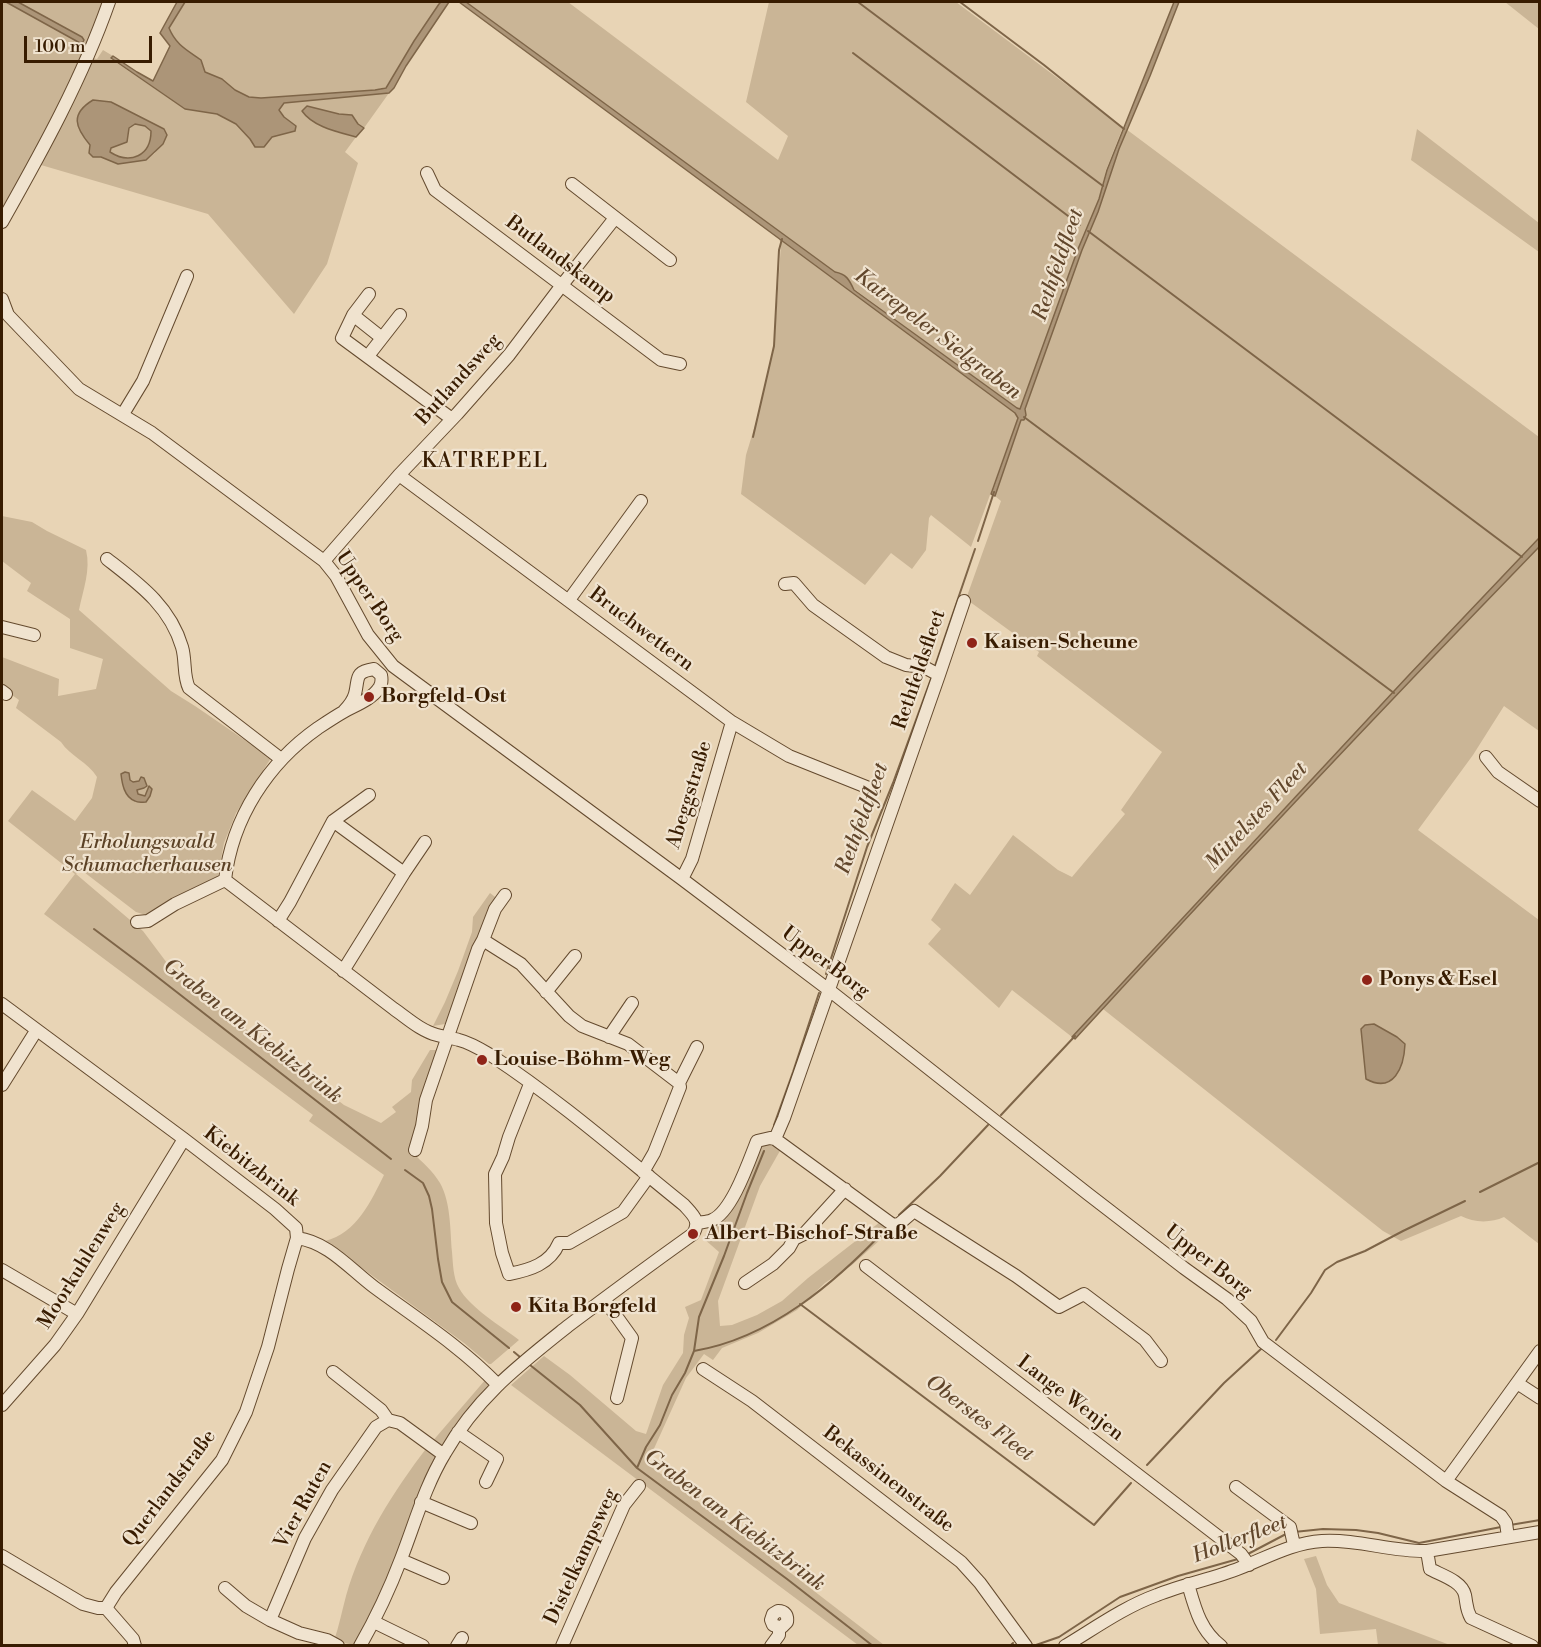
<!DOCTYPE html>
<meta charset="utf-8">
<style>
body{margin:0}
#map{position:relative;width:1541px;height:1647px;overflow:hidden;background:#e8d4b5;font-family:"Libre Bodoni",serif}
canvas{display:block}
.frame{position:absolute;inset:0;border:3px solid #381c01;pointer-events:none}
.scale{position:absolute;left:24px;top:36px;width:128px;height:27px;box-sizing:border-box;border:3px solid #381c01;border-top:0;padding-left:8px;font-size:18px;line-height:21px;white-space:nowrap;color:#381c01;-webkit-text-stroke:4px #f0e3cf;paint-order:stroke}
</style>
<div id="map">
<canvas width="1541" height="1647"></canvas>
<div class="frame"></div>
<div class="scale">100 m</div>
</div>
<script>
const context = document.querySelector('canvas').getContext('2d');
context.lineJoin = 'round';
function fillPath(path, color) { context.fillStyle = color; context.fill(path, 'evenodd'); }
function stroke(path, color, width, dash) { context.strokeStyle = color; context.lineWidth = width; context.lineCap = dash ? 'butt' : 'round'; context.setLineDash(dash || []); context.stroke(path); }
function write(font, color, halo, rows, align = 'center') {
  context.font = font + ' "Libre Bodoni",serif'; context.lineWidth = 4.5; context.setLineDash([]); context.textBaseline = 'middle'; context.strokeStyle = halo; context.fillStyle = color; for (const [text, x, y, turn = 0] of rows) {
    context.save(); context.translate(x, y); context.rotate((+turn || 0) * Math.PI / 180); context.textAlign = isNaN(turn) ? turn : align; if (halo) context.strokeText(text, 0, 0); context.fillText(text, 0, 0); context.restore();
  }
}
fillPath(new Path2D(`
 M2 2H104L90 38 56 114 2 214Z
 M185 2H441L414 41 386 87 375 90 261 98 249 97 235 90 222 79 204 72 201 60C187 50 177 45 169 28Z
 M466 2H568L778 160 788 136 746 102 769 2H956L1123 127 1106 170 1099 199 1078 249 1021 409 1017 408 854 289C849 279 846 274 835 272Z
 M1505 2H1539V29Z
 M103 50 113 56 111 59 185 109 217 114 236 124 250 139 284 134 296 126 284 117 279 109 284 103 389 93 364 128 358 124 352 115 339 114 307 106 336 132 356 137 345 152 358 163 327 264 294 314 208 214 41 165 89 57 97 59ZM93 100 111 102 164 129 155 153 146 160 118 164 89 152Z
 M135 124 145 126 151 131C151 156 130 164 110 152L111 148 129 128Z
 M1126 129 1539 437V538L1262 832 1072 1037 1012 990 999 1008 928 944 941 929 931 920 955 883 970 895 1013 835 1058 870 1072 877 1125 814 1121 810 1162 752 1037 656 1039 652 966 599 1001 501 995 496 1045 351 1082 250 1098 212 1108 179Z
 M1417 129 1539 223V252L1411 160Z
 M779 239 1015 413 1018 418 971 547 931 515 929 518 926 550 912 569 891 553 865 585 741 494 746 455 756 422 774 348 781 244Z
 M2 516 32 522 47 531 86 550C91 570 83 590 79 610L171 691 195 706 271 758 236 813 224 843 217 880 149 916 136 912 80 869 76 874 143 931 176 975 344 1105 381 1123 396 1112 392 1107 411 1092 412 1080 430 1050H441L412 1152C422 1162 433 1171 440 1183 451 1203 450 1229 452 1252 453 1263 453 1278 459 1288 470 1308 501 1326 519 1340L491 1364H489L464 1343 325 1241C357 1233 371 1201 384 1175L309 1121 313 1115 44 914 75 874 8 821 32 790 75 821 92 798 97 777C88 762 70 756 61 742L16 708 19 700 2 688V657L59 679 58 696 96 689 103 659 70 648V619L27 591 31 583 2 561Z
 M1539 547V731L1504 706 1473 755 1418 830 1539 920V1244L1504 1217C1491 1223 1474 1223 1461 1216L1401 1241 1383 1231 1103 1009C1246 852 1392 699 1539 547Z
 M490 893 499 900 451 1023 433 1026 445 1002 458 971 472 932 473 917Z
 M771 1142 781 1149 760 1186 718 1301 720 1326 732 1325 757 1315 782 1301 808 1278 880 1222 890 1231 852 1265 825 1283 797 1310 758 1333 722 1348 713 1360 704 1354 686 1378 647 1464 678 1486 884 1645H858L511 1385 544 1356 570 1375 636 1431 646 1434 663 1385 683 1353 684 1335 689 1318 685 1307 701 1300 719 1252 703 1238 708 1232V1227L760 1145Z
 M486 1379 489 1383 488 1388 444 1445 437 1446 431 1443Z
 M428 1446 435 1455 427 1472 428 1474 396 1561 355 1645 334 1641C339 1626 342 1611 346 1596 362 1540 393 1492 428 1446Z
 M1316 1556 1327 1585 1339 1603 1450 1645H1378L1376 1629 1320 1634 1316 1589 1304 1559Z`), '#cab596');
const water = new Path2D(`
 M6 2H18L82 37 84 40 83 42 80 43Z
 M177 2H185L169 28C176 45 187 50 201 60L205 72 222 79 235 90 249 97 261 98 375 90 386 88 414 41 439 4 441 2H449L406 66 394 88 389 93 284 103 279 110 284 117 296 126 295 131 272 137 264 147H255L250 139 236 124 217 114 185 109 111 58 113 56 137 72 153 81 170 46 160 33Z
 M459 2H466L835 272C846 274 849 279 854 290L1017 408 1020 409 1078 249 1099 199 1107 170 1174 2H1179L1150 76 1119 149 1098 212 1082 250 1025 409 1026 415 1024 420H1021L995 496 991 494 1018 418 1015 413Z
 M93 100 111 102 164 129 167 135 163 144 146 160 118 164 101 157H93L89 153 90 145C75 127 70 114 93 100ZM135 124 145 126 151 131C151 156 130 165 110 152L111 148 127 142 129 128Z
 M307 106 339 114 352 115 358 124 364 128 356 137C338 132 313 127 302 111Z
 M1539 538V547C1382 709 1227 873 1075 1039L1072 1037 1408 676Z
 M125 772 129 773 130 780 133 782 139 781 141 777 144 778 147 786 144 788 137 790 138 794 145 796 149 786 152 789 150 796 146 802C142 802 138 803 135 801 124 797 122 783 121 774Z
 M1374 1024 1397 1037 1405 1044C1404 1067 1394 1094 1366 1079L1361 1029 1365 1025Z`);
fillPath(water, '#ac9578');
stroke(water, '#7e6548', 1.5);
stroke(new Path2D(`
 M858 2 1103 186
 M960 2 1044 65 1124 129
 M853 53 1080 225
 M1088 231 1522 557
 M1024 417 1394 693
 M753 437 774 346 779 250 782 239
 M978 541 994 492
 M935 666 975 549
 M94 929 142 965 391 1159
 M826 974 867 847 893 783 932 676
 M1001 1115 1075 1036
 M774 1125 793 1072 819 993
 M405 1170 423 1183 429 1196 432 1209 438 1259 442 1282 452 1302 509 1348
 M1480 1192 1540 1162
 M899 1215 940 1176 988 1125
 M800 1304 1094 1525 1131 1483
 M1276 1340 1311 1293 1325 1270 1337 1262 1365 1251 1403 1231 1465 1201
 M694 1351C771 1338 835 1283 887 1228
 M514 1352 520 1357
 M530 1365 580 1405 637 1468 787 1579 873 1646
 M1147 1465 1224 1383 1261 1349
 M637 1468 646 1447 660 1425 672 1395 685 1373 694 1351 699 1317 724 1256 747 1193 764 1151
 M1510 1525 1540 1520
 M1294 1532 1323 1529 1356 1530 1378 1533 1419 1543 1501 1527
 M1246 1555 1286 1534
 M1036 1645 1059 1637 1120 1597 1178 1576 1238 1559
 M1010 1646 1013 1643`), '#7e6548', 2);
const minor = new Path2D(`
 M427 173 435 190 661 360 680 364
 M572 184 670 260
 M2 222C42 151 82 79 109 2
 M369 294 353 315 342 338 452 419
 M2 299 8 315 79 389 152 433 324 561 336 576 368 635 393 666 682 879 829 990 1088 1194 1184 1268 1227 1299 1251 1321 1263 1342 1446 1481 1501 1516 1506 1523 1508 1537
 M353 315 382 338
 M368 356 400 315
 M123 414 143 381 187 276
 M399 475 732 722 789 756 874 790
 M107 559C139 584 170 606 182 647 186 660 183 676 189 688L281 759
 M324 561 399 475 457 414 509 355 562 285 615 218
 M785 584 794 583 813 605 886 657 906 665 924 667 939 675
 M569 600 641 501
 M2 627 34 635
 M2 691 6 694
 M344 711C349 706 353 701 355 694 359 678 354 672 374 669L381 675C382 680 382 684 379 688 372 699 356 705 345 711 336 716 327 722 318 728 268 763 232 818 225 880L394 1009C407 1018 421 1031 437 1035 444 1037 452 1038 459 1040 471 1043 482 1050 492 1056 559 1100 622 1155 684 1205 693 1215 701 1221 693 1234 651 1264 609 1295 568 1326 518 1366 477 1397 445 1453 425 1486 415 1523 401 1559 390 1588 376 1618 360 1646
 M1486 757 1498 772 1540 801
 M333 821 369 795
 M404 873 425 842
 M682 879 692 859 732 722
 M278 921 290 902 333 821 404 873 343 971
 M137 922 148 921 175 904 225 880
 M483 940 495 909 505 895
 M546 992 575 956
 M2 1004 184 1139 275 1209 296 1228 297 1238 288 1269 268 1347 246 1412 222 1460 116 1592 106 1608
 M609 1037 632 1003
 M679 1083 697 1047
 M530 1084 509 1137 503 1157 495 1174 496 1223 502 1253 509 1274C530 1270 550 1264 559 1243H569L623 1212 649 1176
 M2 1085 36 1031
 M775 1139 893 1225 899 1224 914 1211 1016 1276 1059 1307 1084 1294 1145 1340 1161 1361
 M415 1150 422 1126 426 1100 478 949 483 940 521 964 569 1016 582 1026 628 1044 679 1083 680 1087 654 1153 643 1172
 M697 1223C702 1222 708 1222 712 1220 732 1212 749 1161 757 1141L770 1138 775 1139 784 1118 939 675 964 601
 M297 1238C328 1242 350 1269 374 1287 416 1318 460 1346 497 1384
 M866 1266 1241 1554 1249 1565
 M2 1270 77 1314
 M745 1283 773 1264 789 1248 794 1239 804 1234 845 1189
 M604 1299 632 1338 617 1398
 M703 1369 752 1401 961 1562 980 1583 1026 1646
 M333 1372 381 1410 388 1420 400 1423 444 1455
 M1517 1383 1540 1398
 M2 1405 55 1345 77 1314 184 1139
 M458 1432 497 1459 486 1482
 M1446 1481 1540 1351
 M1236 1487 1290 1527 1294 1545
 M421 1502 471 1523
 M1427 1551 1430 1569C1441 1575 1462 1581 1465 1595 1467 1605 1466 1609 1471 1618L1532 1646
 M2 1556 83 1604 98 1608H106
 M401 1560 443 1578
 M1188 1584C1195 1608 1200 1630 1221 1646
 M225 1588 246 1606 270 1620 299 1633 327 1640 338 1646
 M106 1608 133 1639 135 1646
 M270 1620 305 1538 332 1490 376 1427 388 1420
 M374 1622 423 1646
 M457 1646 462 1638
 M562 1646 624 1505 639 1486
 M771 1646 779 1635V1627H782L787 1622C788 1615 785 1611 778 1611L773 1614 771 1620 773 1625 779 1627
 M1065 1646C1095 1628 1124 1607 1157 1595 1184 1584 1213 1579 1240 1568 1268 1557 1292 1543 1322 1541 1358 1539 1392 1552 1427 1551L1540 1532`);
stroke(minor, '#644a2e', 14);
stroke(minor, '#f0e3cf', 12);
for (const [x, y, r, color] of [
 [972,643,6,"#8f2418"],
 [369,697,6,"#8f2418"],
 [1367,980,6,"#8f2418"],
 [482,1060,6,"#8f2418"],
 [693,1234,6,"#8f2418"],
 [516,1307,6,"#8f2418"]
]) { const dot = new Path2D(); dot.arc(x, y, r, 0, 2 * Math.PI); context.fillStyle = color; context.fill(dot); stroke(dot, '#f0e3cf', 2); }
write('20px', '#381c01', '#f0e3cf', [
 ["Butlandskamp",560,260,37],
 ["Butlandsweg",459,380,-48],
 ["Upper Borg",369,597,56],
 ["Bruchwettern",641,630,37],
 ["Rethfeldsfleet",920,670,-71],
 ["Abeggstraße",690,795,-73],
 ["Upper Borg",825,963,37],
 ["Kiebitzbrink",251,1167,38],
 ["Upper Borg",1208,1262,38],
 ["Moorkuhlenweg",82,1266,-58],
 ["Lange Wenjen",1070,1399,37],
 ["Bekassinenstraße",888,1480,38],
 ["Querlandstraße",170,1489,-53],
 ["Vier Ruten",304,1505,-61],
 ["Distelkampsweg",582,1557,-65]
]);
write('bold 20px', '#381c01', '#f0e3cf', [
 ["Kaisen-Scheune",984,643],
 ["Borgfeld-Ost",381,697],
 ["Ponys & Esel",1379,980],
 ["Louise-Böhm-Weg",494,1060],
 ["Albert-Bischof-Straße",705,1234],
 ["Kita Borgfeld",528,1307]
], 'left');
write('italic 20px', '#5c4226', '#f0e3cf', [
 ["Erholungswald",147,843],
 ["Schumacherhausen",147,866]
]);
write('italic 21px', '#61462b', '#f0e3cf', [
 ["Rethfeldfleet",1059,265,-71],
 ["Katrepeler Sielgraben",937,335,37],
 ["Mittelstes Fleet",1257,817,-47],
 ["Rethfeldfleet",863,819,-70],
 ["Graben am Kiebitzbrink",252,1032,38],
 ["Oberstes Fleet",979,1419,37],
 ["Graben am Kiebitzbrink",734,1521,37],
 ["Hollerfleet",1240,1540,-21]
]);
context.letterSpacing = '1.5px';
write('21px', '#381c01', '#f0e3cf', [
 ["KATREPEL",485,462]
]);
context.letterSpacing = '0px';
</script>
